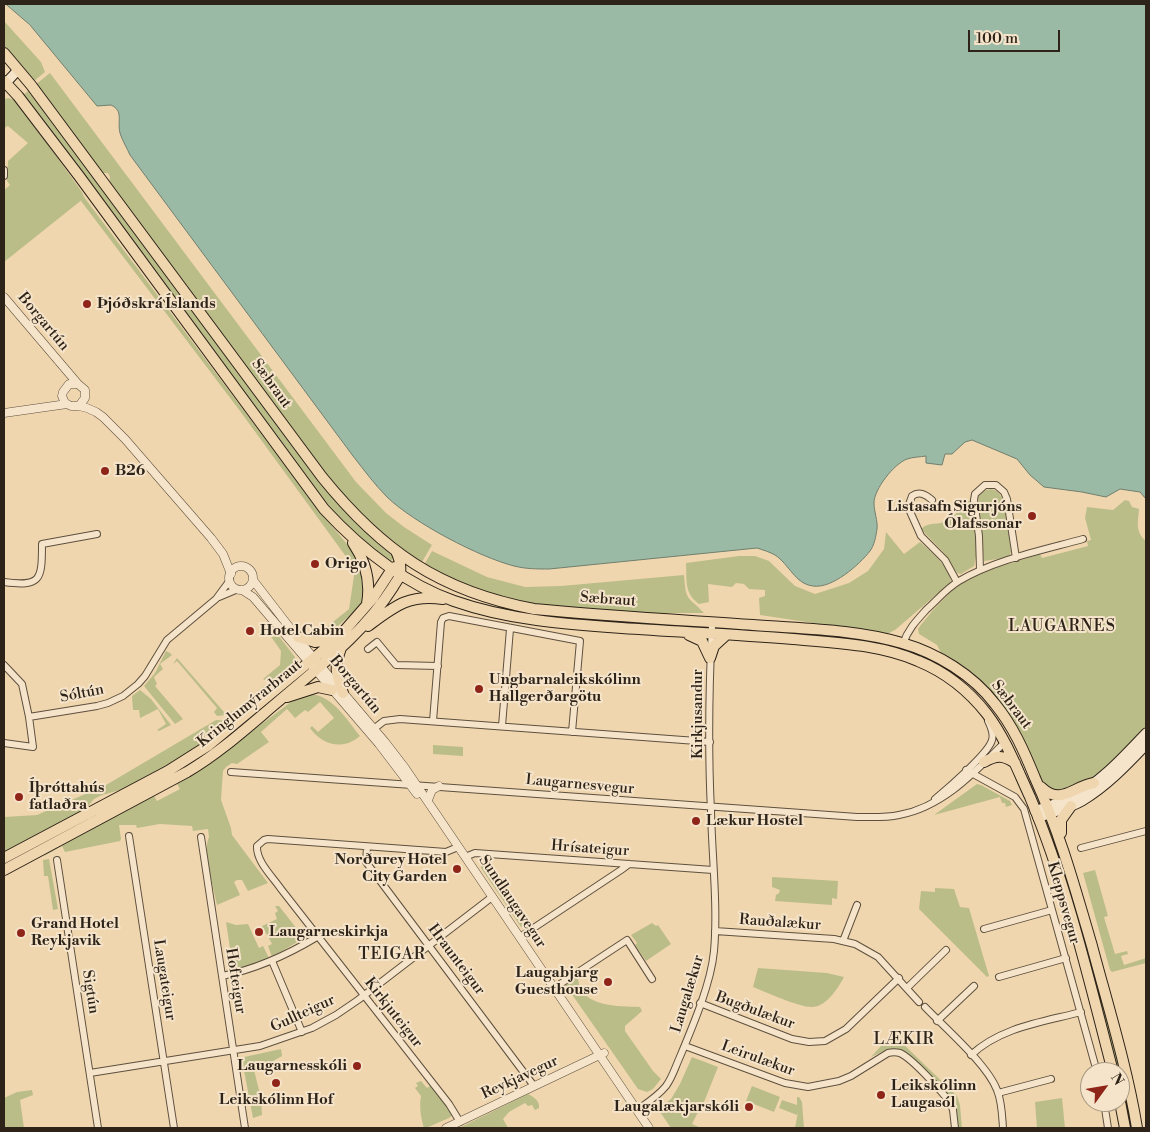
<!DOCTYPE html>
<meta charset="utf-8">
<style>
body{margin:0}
#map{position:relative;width:1150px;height:1132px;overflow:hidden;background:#f0d6ae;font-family:"Libre Bodoni",serif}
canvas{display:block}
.frame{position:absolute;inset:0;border:5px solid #2d2318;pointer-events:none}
.north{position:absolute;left:1080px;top:1062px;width:50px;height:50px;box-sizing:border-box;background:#f5e4ca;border:1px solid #a59783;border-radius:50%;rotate:58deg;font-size:14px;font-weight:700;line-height:20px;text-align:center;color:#2d2318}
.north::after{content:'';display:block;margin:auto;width:18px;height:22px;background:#8f2418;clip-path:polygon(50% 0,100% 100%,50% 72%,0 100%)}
.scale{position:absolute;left:968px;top:30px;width:92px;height:22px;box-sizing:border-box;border:2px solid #2d2318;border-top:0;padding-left:6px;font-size:15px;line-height:18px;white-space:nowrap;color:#2d2318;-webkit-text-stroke:4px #f5e4ca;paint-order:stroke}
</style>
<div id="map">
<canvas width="1150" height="1132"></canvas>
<div class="frame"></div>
<div class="north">N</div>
<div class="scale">100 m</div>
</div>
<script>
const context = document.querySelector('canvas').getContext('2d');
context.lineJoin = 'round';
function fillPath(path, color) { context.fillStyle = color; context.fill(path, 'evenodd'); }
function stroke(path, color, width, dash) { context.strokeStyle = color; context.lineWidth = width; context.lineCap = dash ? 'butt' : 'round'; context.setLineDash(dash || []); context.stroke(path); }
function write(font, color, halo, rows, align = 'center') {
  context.font = font + ' "Libre Bodoni",serif'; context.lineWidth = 4; context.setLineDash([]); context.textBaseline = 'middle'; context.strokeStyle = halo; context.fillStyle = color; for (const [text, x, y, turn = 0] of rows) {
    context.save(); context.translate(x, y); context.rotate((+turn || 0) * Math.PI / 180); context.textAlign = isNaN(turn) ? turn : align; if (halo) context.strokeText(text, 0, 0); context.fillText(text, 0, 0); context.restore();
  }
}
fillPath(new Path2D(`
 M4 21 41 62 45 72 33 82 4 49Z
 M50 73 356 482 386 513 404 527 432 545 422 562H418L384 537 338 493 109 183 110 177 108 173H103L99 170 35 85Z
 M28 91 66 141 90 168 323 487 348 514 390 550 394 557 390 563C366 545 344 524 323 502L22 96Z
 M8 98 13 99 17 102 82 192 84 197 316 507 352 550 364 573 365 602 329 634 313 638 349 609 355 569 240 411 81 201 83 199 4 262V190L10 185 7 181 8 161 28 143 8 126 4 128V99Z
 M991 489C1010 492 1010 535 1011 551L1010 555 1005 558 984 561 978 495 982 491Z
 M972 499C975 521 980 545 974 566L961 574 957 573 945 554 921 529C928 522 935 525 944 522 958 516 960 505 972 499Z
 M1125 500 1129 501 1132 507 1139 509C1138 522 1135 532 1146 541V727L1096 776 1063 792 1055 793 1044 786 1014 724 941 653 937 645 919 634 918 629C928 615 950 590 964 582 984 570 1018 561 1040 554L1042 558 1088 546 1087 541 1091 540 1085 518 1087 507 1113 510Z
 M886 532 904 554 920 542C930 551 951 568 951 582L895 630 887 634 760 615 759 598 765 596V590L749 589 744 584 736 583 732 587 708 584 709 602 699 604C684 593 687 581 686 563L739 556H755L769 561 795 586 815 594 849 583 868 571 884 549Z
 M432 551 487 577 525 587 561 586 684 575C686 602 687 595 704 613H670L653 615 537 605C497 597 461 583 424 565Z
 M265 628 278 635 295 657V662L291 671 279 680H265L263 679 280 665 281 651Z
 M166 651 170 653 172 655 160 664 163 669 154 677 157 684 155 686 183 719 175 724 144 686 155 673Z
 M177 658 224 712 227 713 236 710 265 685H268L234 714 217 716 214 712 217 708 177 661 173 664Z
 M272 686 275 687 219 733 167 767 131 787 102 795 94 799 84 811 4 854V817L37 815 106 785 216 720 230 721Z
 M140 690 151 699 171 725 159 731 157 730 166 724 158 709 140 718 139 710H133L132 696Z
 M311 694C333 696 347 720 360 736 343 751 322 745 310 728L312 726 318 732 334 718 320 702 308 712 305 710 295 718 287 709 261 732 269 742 237 764 232 763 226 767 223 771 221 800 231 828 232 835 268 883 248 891 242 880H237L234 882 240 895 217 905C214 889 202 851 209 837L208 829 193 831 192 826 160 824 137 828 136 825H119L121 839 120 841 65 852 62 846 44 856 48 851 146 798 154 796 157 801 180 789 177 784 184 777 212 761 299 696Z
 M433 745 463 747V756L433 754Z
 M977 784 981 785 1010 801 1012 805 1006 807 1005 803H1002L1000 797 934 815Z
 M1046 818H1047L1058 844 1127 1090 1134 1128H1128L1120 1084V1072H1117L1045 822Z
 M49 859 58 909 53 910 48 876H44L43 860Z
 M487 861C496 885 512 905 526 926L521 927 481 868 482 862Z
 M1095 870 1108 916 1104 917 1115 954 1127 951 1128 954 1121 956 1124 965 1146 958V963L1112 972 1110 970 1083 873Z
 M772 877 838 881 837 899 832 898V905L775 901 776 895 779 893 780 890 772 887Z
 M935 888 954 889 960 907 969 908 989 976 987 977 919 909 921 891 935 892Z
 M275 906H279L304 938 272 957 268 946 272 944 262 926 277 919 275 913 278 911Z
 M226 922 236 925 248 924 259 948 263 946 269 958 243 967 233 968Z
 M652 923 656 926 658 925 671 944 646 961 635 945 637 943 631 935Z
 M758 968 827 973 844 977C838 988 827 1006 813 1007 800 1008 766 992 753 987Z
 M572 977 578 979C581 1008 619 1006 640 1007L642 1011 625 1026V1031L653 1071 661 1079 653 1089 647 1092 638 1089 564 983Z
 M891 1035 897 1040 898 1039 957 1096 960 1105 962 1128H957L956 1111 900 1050H886L871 1057Z
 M281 1049 282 1056 268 1064 256 1067 254 1070 261 1098 262 1115 253 1118 242 1060 244 1057Z
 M692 1057 718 1067 700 1112H698L692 1124 701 1128H671L658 1109 671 1099 680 1084Z
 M421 1081 427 1088 430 1086 454 1114 449 1118 426 1128H424C421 1119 419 1106 421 1096L415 1088 418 1086 416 1083Z
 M752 1086 780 1097 774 1112 746 1101Z
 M32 1090 33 1095 20 1100 24 1128H4V1098L17 1092Z
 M528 1094C534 1097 540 1101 539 1108L535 1110 532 1105 528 1106 525 1103 509 1112 503 1119 508 1128H459Z
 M797 1097H799L802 1102 804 1128H795L798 1112 797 1115 779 1108 782 1100 797 1105Z
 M1062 1098 1065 1128H1037L1035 1102Z`), '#bbbd89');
const water = new Path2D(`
 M6 4H1146V499L1140 492 1120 489 1106 497 1082 492 1044 487 1030 475 1017 459 972 440 965 442 952 454H945L942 465 926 463V456C920 457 913 457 907 459 894 464 874 489 874 503 874 512 878 521 877 529 876 536 874 546 870 551 859 565 832 589 813 586 795 584 789 564 775 555 770 552 763 550 757 548L549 569C537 569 526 569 514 566 479 557 414 523 387 497 375 485 364 470 353 456L130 155C127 148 122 140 120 133 117 121 124 111 111 105L97 106 30 25Z`);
fillPath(water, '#9bbaa6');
stroke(water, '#6f7e6d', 1);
const minor = new Path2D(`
 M4 170V176
 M932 500C925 494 919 491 912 496L908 507 921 536 945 560 957 582
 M980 570 979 536 974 500 975 494 985 485H996L1004 492 1007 499 1016 558
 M4 582C41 587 42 580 42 544L97 534
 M219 597 238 589
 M903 644C908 629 917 620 927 609 937 600 947 588 959 581 994 560 1043 550 1083 539
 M368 649 377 642 396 665 438 666
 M4 665 22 684 29 717 97 706 108 703 123 696 138 684 145 676 167 640 216 599 230 580
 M433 721 441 622 443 618 449 616 580 641 572 732
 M502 726 510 629
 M371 731 384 721 400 719 710 742
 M4 743 33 747 29 717
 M966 770 1015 797 1024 809 1097 1072
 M231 772 857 817C871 817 885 818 899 815 943 807 975 772 1005 742
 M935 799C947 789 989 753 992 740 994 734 991 727 988 721
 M129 836 174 1128
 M201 837 245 1128
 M367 847 366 862 534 1086
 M458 847 446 852 268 839 264 840 257 846C256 861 272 876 281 889L449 1104 460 1122
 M1081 848 1146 831
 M465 857 475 853 713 870
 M57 860 98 1128
 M984 929 1052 910
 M715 931 834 939 855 944 878 957 919 1002
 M520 937 621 870 629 864
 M843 941 857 905
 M272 961 302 1032
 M222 976C257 969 287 955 317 937
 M999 977 1066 958
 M554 988 627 940 652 979
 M907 988 946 950
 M700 1003 792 1039 809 1042 825 1041 846 1029 899 978
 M925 1007C945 1028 987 1064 997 1090 1002 1102 1002 1115 1003 1128
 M937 1021 974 986
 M685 1046 785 1083 808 1087 839 1081 851 1076 888 1053C892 1052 896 1052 900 1053 913 1059 941 1091 950 1102L953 1110 955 1128
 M971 1055C1001 1027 1043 1022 1081 1012
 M90 1073 260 1046 312 1028 336 1015 358 1000 492 897
 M998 1093 1051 1079
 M1104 1102 1108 1128
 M637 1110C647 1103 658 1096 666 1086 672 1078 675 1068 679 1059 692 1028 711 984 714 951 718 907 712 856 711 811 708 750 709 687 712 626L715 622`);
const tertiary = new Path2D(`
 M4 297 78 384
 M79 406 85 398V390L78 384H69L63 392 62 396 65 403 71 406H79L87 408 96 412 103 417 125 439 211 538 223 554 231 574
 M4 413 67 404
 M229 578a12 12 0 1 1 24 0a12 12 0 1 1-24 0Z
 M253 580 307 650 385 742 405 768 649 1128
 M242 590 253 597 379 744 417 794
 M428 800 432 790 439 786
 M446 1128 604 1053`);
const secondary = new Path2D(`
 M4 85 18 70
 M1035 811C1047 806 1060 803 1072 797 1101 782 1124 756 1146 733
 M1038 818C1052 812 1068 809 1082 801 1106 787 1127 765 1146 745`);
const primary = new Path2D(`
 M4 53 31 85 322 477C382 551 439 591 534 609 607 616 680 620 753 625 803 629 854 629 902 643 937 653 973 675 995 704 1013 726 1024 751 1035 778 1060 833 1075 888 1092 946 1108 1006 1127 1067 1137 1128
 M4 81 18 96 79 176 324 509C361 549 403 583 454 601 508 620 565 624 622 628 679 632 736 634 793 639 835 643 879 644 918 661 945 672 969 691 987 714 1006 739 1017 769 1030 797 1067 885 1089 980 1113 1072
 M353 543C366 562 371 581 367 604
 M368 626C395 606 409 594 443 599
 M689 635 702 641 710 658
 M298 637 315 642 335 639
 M341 648C334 667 336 674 343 693
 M710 658 714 646 726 635
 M287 697 318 687 332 690
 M984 762C997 755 1003 755 1015 763
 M1041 787C1061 806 1072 787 1094 783
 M1061 833V820L1071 806
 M4 858 168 771 209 745 338 638 373 598 392 569 395 567
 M4 870 187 772C221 752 250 725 280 700 321 665 364 633 393 587 395 583 400 578 400 573 401 566 399 557 396 551
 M1120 1102 1125 1128`);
stroke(minor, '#5e503e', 8);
stroke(tertiary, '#5e503e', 9);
stroke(secondary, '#2d2318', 11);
stroke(primary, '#2d2318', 12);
stroke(minor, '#f5e4ca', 6);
stroke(tertiary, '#f5e4ca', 8);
stroke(secondary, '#f5e4ca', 9);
stroke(primary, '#f0d6ae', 10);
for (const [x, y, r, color] of [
 [87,304,5,"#8f2418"],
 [105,471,5,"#8f2418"],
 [1032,516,5,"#8f2418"],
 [315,564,5,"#8f2418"],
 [250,631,5,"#8f2418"],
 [479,689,5,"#8f2418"],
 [19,797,5,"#8f2418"],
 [696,821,5,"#8f2418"],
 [457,869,5,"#8f2418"],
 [259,932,5,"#8f2418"],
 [21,933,5,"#8f2418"],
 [608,982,5,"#8f2418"],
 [357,1066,5,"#8f2418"],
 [276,1083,5,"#8f2418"],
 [881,1095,5,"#8f2418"],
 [749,1107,5,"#8f2418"]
]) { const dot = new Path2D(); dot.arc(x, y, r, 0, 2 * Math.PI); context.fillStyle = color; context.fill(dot); stroke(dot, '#f5e4ca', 2); }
write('bold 15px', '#2d2318', '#f5e4ca', [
 ["Þjóðskrá Íslands",97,304],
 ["B26",115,471],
 ["Listasafn Sigurjóns",1022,507,"right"],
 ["Ólafssonar",1022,524,"right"],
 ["Origo",325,564],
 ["Hotel Cabin",260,631],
 ["Ungbarnaleikskólinn",489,680],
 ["Hallgerðargötu",489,697],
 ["Íþróttahús",29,788],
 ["fatlaðra",29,805],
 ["Lækur Hostel",706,821],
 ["Norðurey Hotel",447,860,"right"],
 ["City Garden",447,877,"right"],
 ["Grand Hotel",31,924],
 ["Reykjavik",31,941],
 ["Laugarneskirkja",269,932],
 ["Laugabjarg",598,973,"right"],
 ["Guesthouse",598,990,"right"],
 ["Laugarnesskóli",347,1066,"right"],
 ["Leikskólinn",891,1086],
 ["Laugasól",891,1103],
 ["Leikskólinn Hof",276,1100,"center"],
 ["Laugalækjarskóli",739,1107,"right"]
], 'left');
write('15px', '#2d2318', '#f5e4ca', [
 ["Borgartún",43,322,50],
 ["Sæbraut",271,384,54],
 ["Sæbraut",608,600,4],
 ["Borgartún",355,685,50],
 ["Sóltún",82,694,-11],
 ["Kringlumýrarbraut",250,704,-39],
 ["Sæbraut",1011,705,53],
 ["Kirkjusandur",698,714,-90],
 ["Laugarnesvegur",580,785,5],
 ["Hrísateigur",590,849,4],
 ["Sundlaugavegur",512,902,56],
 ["Kleppsvegur",1063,903,74],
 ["Rauðalækur",780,923,4],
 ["Hraunteigur",456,960,53],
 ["Laugateigur",164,980,81],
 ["Hofteigur",235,981,81],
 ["Sigtún",90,992,81],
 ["Laugalækur",688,994,-73],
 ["Bugðulækur",755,1011,20],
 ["Kirkjuteigur",393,1013,52],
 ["Gullteigur",303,1014,-25],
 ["Leirulækur",758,1059,20],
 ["Reykjavegur",520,1078,-25]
]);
context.letterSpacing = '1px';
write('16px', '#2d2318', '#f5e4ca', [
 ["LAUGARNES",1062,627],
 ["TEIGAR",392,955],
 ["LÆKIR",904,1040]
]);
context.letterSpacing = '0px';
</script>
